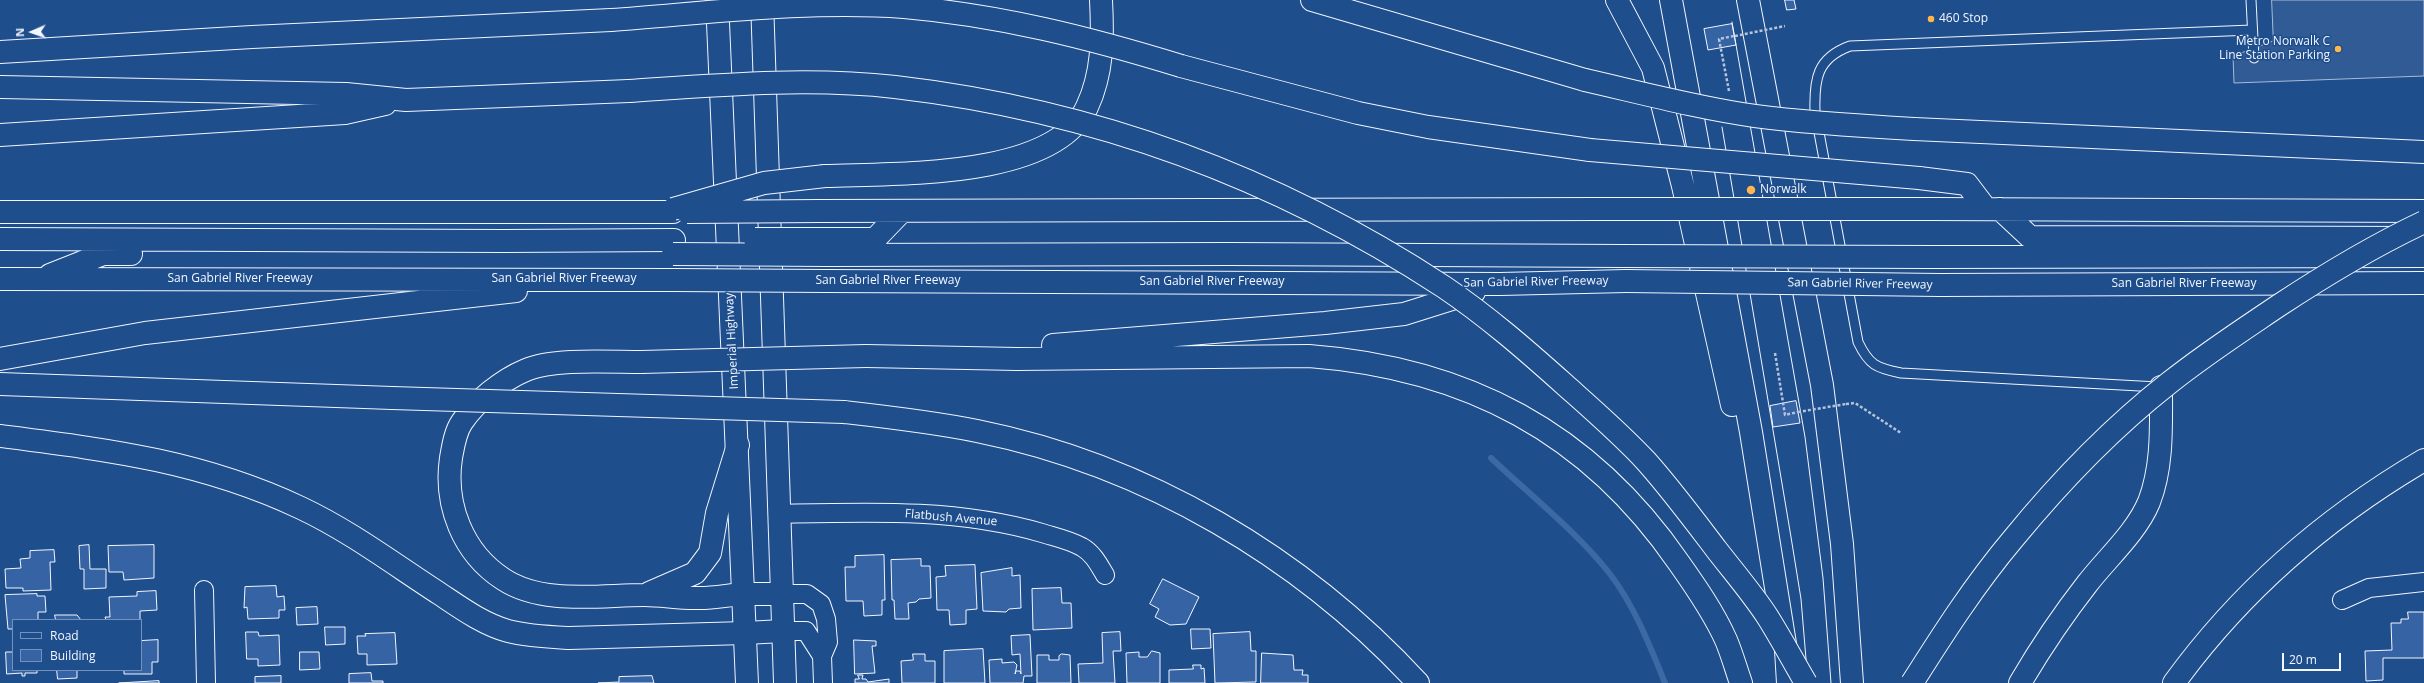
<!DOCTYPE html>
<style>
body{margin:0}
#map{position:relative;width:2424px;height:683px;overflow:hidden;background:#1f4e8c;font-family:"Open Sans",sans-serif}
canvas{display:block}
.legend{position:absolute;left:12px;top:619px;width:130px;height:52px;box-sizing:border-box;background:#1f4e8c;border:1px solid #7391ba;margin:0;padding:5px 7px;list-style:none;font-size:12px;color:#f2f6ff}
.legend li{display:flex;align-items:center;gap:8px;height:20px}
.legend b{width:20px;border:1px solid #7391ba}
.north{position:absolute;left:12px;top:12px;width:40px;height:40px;-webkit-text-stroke:3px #1f4e8c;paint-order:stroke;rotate:268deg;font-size:11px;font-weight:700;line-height:16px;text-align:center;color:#f2f6ff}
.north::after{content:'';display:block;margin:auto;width:14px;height:18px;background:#f2f6ff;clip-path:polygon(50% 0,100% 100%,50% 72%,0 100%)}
.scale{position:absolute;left:2282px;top:653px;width:59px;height:18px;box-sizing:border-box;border:2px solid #f2f6ff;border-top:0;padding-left:5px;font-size:12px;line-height:14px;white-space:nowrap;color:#f2f6ff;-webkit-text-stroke:3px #1f4e8c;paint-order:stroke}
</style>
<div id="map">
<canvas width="2424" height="683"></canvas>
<ul class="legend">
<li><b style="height:5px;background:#1f4e8c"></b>Road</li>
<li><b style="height:11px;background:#3563a3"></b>Building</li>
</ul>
<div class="north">N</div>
<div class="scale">20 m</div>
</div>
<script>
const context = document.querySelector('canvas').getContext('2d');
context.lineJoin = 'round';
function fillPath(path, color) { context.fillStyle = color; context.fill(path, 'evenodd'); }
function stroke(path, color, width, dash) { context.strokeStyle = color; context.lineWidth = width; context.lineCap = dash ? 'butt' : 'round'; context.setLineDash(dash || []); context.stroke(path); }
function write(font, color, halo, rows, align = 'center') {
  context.font = font + ' "Open Sans",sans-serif'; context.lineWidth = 3; context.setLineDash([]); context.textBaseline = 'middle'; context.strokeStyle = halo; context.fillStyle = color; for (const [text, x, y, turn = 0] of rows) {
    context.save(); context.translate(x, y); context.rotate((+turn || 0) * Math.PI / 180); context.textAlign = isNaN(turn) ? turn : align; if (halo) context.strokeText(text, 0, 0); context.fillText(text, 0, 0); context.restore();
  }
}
const parking = new Path2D(`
 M2272 0H2424V76L2234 83 2233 56 2273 41Z`);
fillPath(parking, '#305b95');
stroke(parking, '#a8bbd7', 1);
stroke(new Path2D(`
 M1491 458C1530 495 1577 532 1610 574 1634 605 1650 646 1665 683`), '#3b69a3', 6);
const building = new Path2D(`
 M1785 0H1794L1796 9 1787 10Z
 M1732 24 1736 45 1708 50 1704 29Z
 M1796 401 1800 423 1773 427 1770 406Z
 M89 545 90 569H106V588L84 589V569H80L79 546Z
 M154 545V578L124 580 123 572H109L108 546Z
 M54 550 55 562H50L51 590 23 591V588H6L5 569 21 568 20 559 30 558V551Z
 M884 555 885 600H882V615L864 616 863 601H846L845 567H855V556Z
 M921 559V566H930L931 598 919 599 916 602 908 603 909 619H895L894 600H892L891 560Z
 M975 565 977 609 966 610V624L950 625 949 610H937L936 577 946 576 945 566Z
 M1012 568V576L1020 575 1021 608 1009 609 1006 612 983 611 981 573Z
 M1163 579 1199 597 1186 624 1170 625 1155 617 1159 609 1150 604Z
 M276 586 277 597 284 596 285 610H279V618L248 619 247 607 244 608 245 587Z
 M1061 588 1062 603H1071L1072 628 1033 630 1032 589Z
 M156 591 157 610 140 611V620H106L105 617H110L109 597 137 596V592Z
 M37 594V596H45L46 612H38V620H13V629H8L5 595Z
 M317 607 318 624 297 625 296 608Z
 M2408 612H2424V658H2383V680L2366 681 2365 651 2392 650 2391 623H2401V619H2408Z
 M55 615H77L81 620H56Z
 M325 627H345V644L326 645Z
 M1191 629H1210L1211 648 1192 649Z
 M246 632H258L259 636 279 635 280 665 258 666V659H247Z
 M1120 632 1121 651H1113L1115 683H1079L1078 664 1103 663 1102 633Z
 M1250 632 1251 651H1256V682L1215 683 1213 634Z
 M395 633 397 664 367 665V654H358L357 636H366L365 634Z
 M1030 635 1032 676H1024L1023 683H990L989 660 1002 659V663L1014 662 1017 665 1015 674 1016 671H1020L1021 674 1020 654 1012 655 1011 636Z
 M158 640V662H152V674H124V670H141V641Z
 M854 640 876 641V646H872L875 673 855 674Z
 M983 649 985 683H944V651Z
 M1152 651 1160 653V683H1127L1126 653 1139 652V657H1147Z
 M6 652H13V670H37V673H25V676H22V673L7 674Z
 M300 652H319L320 669 300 670Z
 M1262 653 1293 655 1294 670H1303L1302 675H1308V683H1261Z
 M913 654H925V661H935V683H902L901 661 913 660Z
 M1062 654 1070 655 1071 683H1037V655H1049V660H1059V656Z
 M1193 665H1201V669L1204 668 1205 683H1169V670L1193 669Z
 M57 670H77V678L58 679Z
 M371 673 372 681H383V683H349V674Z
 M858 675H863L862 679H866L868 682 889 679V683H855V679H859Z
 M281 676V683H255V677Z
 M652 676 654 683H598L619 682V677Z
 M159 681V683H119Z`);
fillPath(building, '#3563a3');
stroke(building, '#f2f6ff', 1);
const service = new Path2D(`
 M2251 0 2254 58
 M2158 387 1901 373C1876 368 1869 365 1858 342L1815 111C1814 79 1817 58 1850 46L2252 30`);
const minor = new Path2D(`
 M779 514C866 512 957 508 1042 533 1055 537 1070 540 1082 547 1093 553 1099 565 1105 575
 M204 590 206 683
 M781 594H807L821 604 826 619 828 642 822 656 823 683
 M2342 600 2369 588 2424 582
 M783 631H806L822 656`);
const tertiary = new Path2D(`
 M743 594H781
 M745 633 783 631`);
const primary = new Path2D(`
 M717 0 747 683
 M762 0 785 683`);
const motorway = new Path2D(`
 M1312 0 1585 80
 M1617 0 1653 68 1683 186 1732 405
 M1671 0 1751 432 1786 650 1788 683
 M1748 0 1822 385 1842 544 1852 683
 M0 52 252 37 611 20
 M1181 66 1358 113 1428 127 1590 150
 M0 87 346 94 406 100 629 91
 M1914 129 2424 152
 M0 135 345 113 385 104
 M825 176C893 173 1053 180 1087 107 1103 73 1103 37 1101 0
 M1919 178 1967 184 1986 209
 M1931 209 2424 211
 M2000 209 2030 237 2424 238
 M820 211 1598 209
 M0 212H673
 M0 239 504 241 674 240
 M822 239H875L901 212
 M827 255 1230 254 1623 256
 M1932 257 2424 256
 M50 275 103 254H131
 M0 279 674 280
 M826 281 1500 284 1626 281
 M1940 285 2424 283
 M1053 345 1325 323 1404 314 1474 292
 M866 356 1017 359 1309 356C1466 368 1589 432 1679 563 1696 587 1714 613 1726 640 1732 654 1736 669 1741 683
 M0 359 145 333 516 291
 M641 362C610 362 554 358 526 370 502 380 476 401 462 422 455 432 453 447 451 458 444 505 463 553 503 579 542 605 600 595 644 595 663 595 681 599 700 598 714 598 729 595 743 594
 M0 384 392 398
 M844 412C888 417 933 422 977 431 1146 465 1302 557 1418 683
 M0 436C109 450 201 461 301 508 350 531 395 565 440 594 461 608 483 624 508 631 527 636 549 637 569 638L745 633
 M649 593 695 573 710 553 717 513 738 445
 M2020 683C2040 649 2062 616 2087 584 2107 558 2136 533 2149 502 2163 466 2161 425 2161 387
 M2174 683C2240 592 2327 517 2424 460`);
stroke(service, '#f2f6ff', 11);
stroke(minor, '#f2f6ff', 20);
stroke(tertiary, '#f2f6ff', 24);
stroke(primary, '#f2f6ff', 24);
stroke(motorway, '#f2f6ff', 24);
stroke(new Path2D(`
 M1729 91 1719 39 1734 36
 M1775 353 1785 415 1798 412
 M1846 404 1855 403 1901 433`), '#b3c4dc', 2.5, [3, 2]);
stroke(service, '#1f4e8c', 9);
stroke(minor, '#1f4e8c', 18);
stroke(tertiary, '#1f4e8c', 22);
stroke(primary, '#1f4e8c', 22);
stroke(motorway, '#1f4e8c', 22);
stroke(new Path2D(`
 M1732 22 1805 437 1823 578 1831 683
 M1722 127 1791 537 1801 599 1808 683`), '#f2f6ff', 1);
const motorwayBridge = new Path2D(`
 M611 20C708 13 807 0 904 7 999 15 1090 38 1181 66
 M1585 80C1642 93 1698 108 1755 116 1808 123 1861 126 1914 129
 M629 91C717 85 807 77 895 87 1093 110 1278 178 1444 287 1487 316 1526 350 1564 384 1592 409 1621 434 1646 461 1671 489 1694 520 1716 549 1733 571 1752 593 1767 616 1781 638 1793 661 1806 683
 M1590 150 1919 178
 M673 209 764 183 825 176
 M1598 209H1931
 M687 212 820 211
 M755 239H822
 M673 254 827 255
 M1623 256 1932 257
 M674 280 826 281
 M1626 281 1940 285
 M641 362 866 356
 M392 398 844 412
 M1912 683C1943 634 1975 584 2013 539 2058 484 2113 427 2169 383 2204 355 2241 331 2278 306 2325 275 2373 246 2424 222`);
stroke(motorwayBridge, '#f2f6ff', 24, []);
stroke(new Path2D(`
 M1735 36 1785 26
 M1798 412 1846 404`), '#b3c4dc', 2.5, [3, 2]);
stroke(motorwayBridge, '#1f4e8c', 22);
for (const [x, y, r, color] of [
 [1931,19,4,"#ffb74d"],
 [2338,49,4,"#ffb74d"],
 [1751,190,5,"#ffb74d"]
]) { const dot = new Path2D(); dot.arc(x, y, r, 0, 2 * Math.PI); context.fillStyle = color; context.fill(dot); stroke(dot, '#1f4e8c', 1.5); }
write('12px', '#f2f6ff', '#1f4e8c', [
 ["460 Stop",1939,19],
 ["Metro Norwalk C",2330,42,"right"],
 ["Line Station Parking",2330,56,"right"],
 ["Norwalk",1760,190]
], 'left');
write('12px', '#f2f6ff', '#1f4e8c', [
 ["San Gabriel River Freeway",240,279],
 ["San Gabriel River Freeway",564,279],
 ["San Gabriel River Freeway",888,281],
 ["San Gabriel River Freeway",1212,282],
 ["San Gabriel River Freeway",1536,282,-1],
 ["San Gabriel River Freeway",1860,284,1],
 ["San Gabriel River Freeway",2184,284],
 ["Imperial Highway",732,341,-93],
 ["Flatbush Avenue",951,518,5]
]);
</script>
